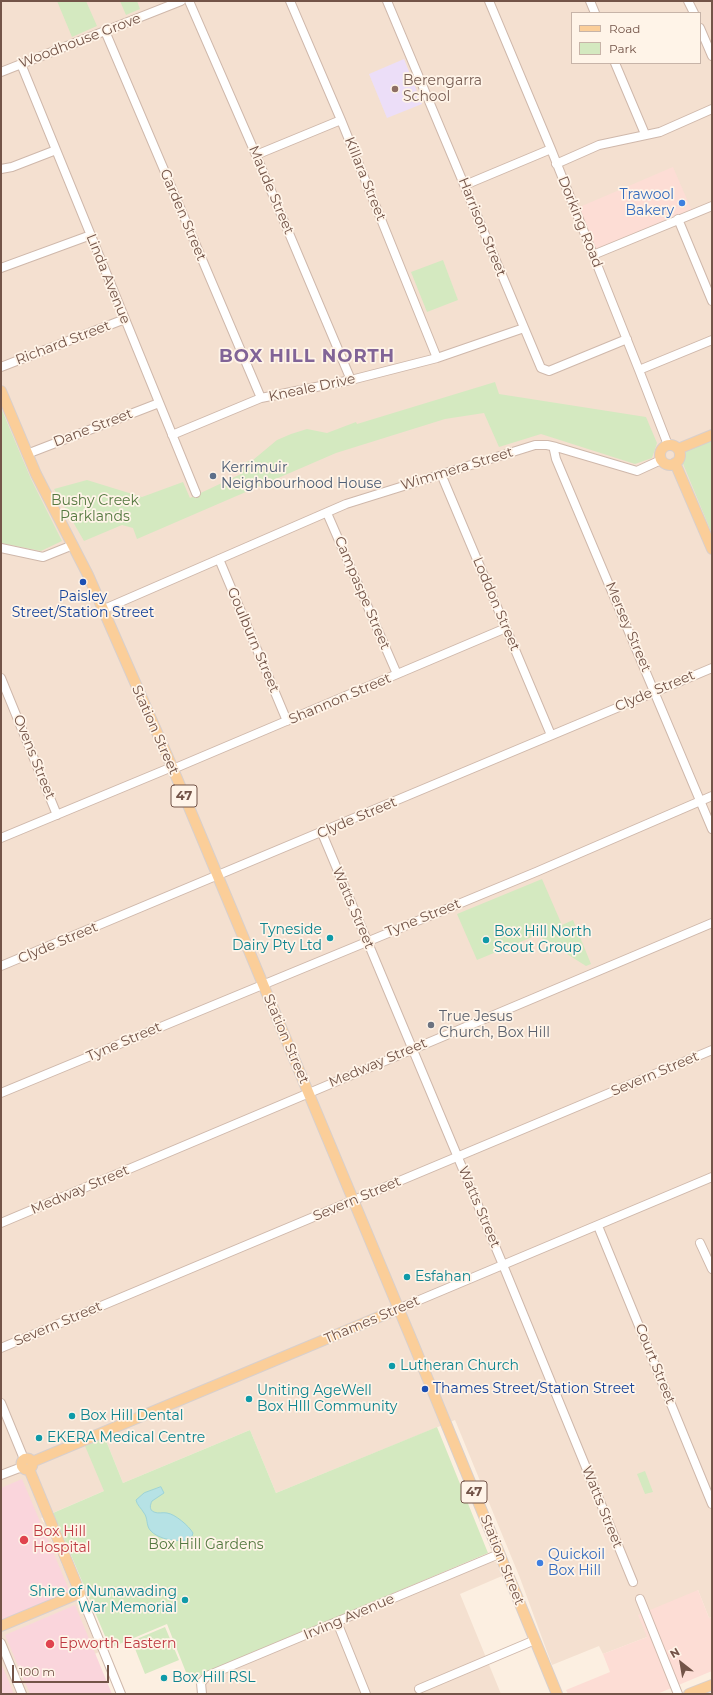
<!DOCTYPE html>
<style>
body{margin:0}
#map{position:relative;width:713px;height:1695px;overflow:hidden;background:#fcefe1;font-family:Montserrat,sans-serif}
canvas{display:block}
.frame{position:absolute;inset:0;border:2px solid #735448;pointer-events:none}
.legend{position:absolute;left:571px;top:12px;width:130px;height:52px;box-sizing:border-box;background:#fff4e8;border:1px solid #c7b4a8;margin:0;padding:5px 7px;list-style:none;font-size:12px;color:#735448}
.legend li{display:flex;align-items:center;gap:8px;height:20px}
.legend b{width:20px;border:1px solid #c7b4a8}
.north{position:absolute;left:661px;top:1643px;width:40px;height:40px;-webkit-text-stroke:3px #fff4e8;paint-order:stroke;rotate:329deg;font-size:11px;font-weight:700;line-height:16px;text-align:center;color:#735448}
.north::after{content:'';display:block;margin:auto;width:14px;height:18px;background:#735448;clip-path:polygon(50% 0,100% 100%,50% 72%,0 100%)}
.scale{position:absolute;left:12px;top:1665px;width:97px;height:18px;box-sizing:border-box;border:2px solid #735448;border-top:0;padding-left:5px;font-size:12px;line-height:14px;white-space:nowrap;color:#735448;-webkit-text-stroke:3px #fff4e8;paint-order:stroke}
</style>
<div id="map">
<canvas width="713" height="1695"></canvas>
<div class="frame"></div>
<ul class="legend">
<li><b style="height:5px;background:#fbce99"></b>Road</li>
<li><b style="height:11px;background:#d4e9c0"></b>Park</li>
</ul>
<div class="north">N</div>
<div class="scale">100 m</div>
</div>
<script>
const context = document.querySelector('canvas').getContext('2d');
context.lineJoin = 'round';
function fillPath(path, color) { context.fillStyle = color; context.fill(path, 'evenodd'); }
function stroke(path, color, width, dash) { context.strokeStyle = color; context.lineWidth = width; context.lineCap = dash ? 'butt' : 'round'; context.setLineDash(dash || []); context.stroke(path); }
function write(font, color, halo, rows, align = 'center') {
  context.font = font + ' Montserrat,sans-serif'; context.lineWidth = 3.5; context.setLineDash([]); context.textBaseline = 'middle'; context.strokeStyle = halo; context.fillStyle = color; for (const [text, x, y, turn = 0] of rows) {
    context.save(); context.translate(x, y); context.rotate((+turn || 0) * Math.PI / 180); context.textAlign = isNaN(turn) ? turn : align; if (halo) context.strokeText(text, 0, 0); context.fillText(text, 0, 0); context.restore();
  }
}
fillPath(new Path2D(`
 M1 1H712V1617L709 1618 698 1590 647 1637 603 1654 599 1646 552 1665 520 1578 455 1420 276 1493 250 1430 123 1483 105 1438 104 1491 41 1518 43 1522 47 1523 48 1526 47 1530 99 1652 95 1654 111 1694H1ZM572 13H700V63H572Z
 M492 1561 496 1562 502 1576 460 1594 501 1694H206L204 1687 205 1683 211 1679Z`), '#f4e0d0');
fillPath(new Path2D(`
 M673 167 692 211 593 252 575 209Z
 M698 1590 709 1618 712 1617V1671L657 1694H568L566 1690 610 1672 603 1654 647 1637 638 1615Z`), '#fdddd5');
fillPath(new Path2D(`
 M404 59 422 104 387 118 369 74Z`), '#ecdef8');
fillPath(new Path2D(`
 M22 1479 70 1592 1 1620V1488Z
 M75 1605 112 1694H30L5 1635Z
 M1 1663 14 1694H1Z`), '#fad5dc');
fillPath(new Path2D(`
 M57 1H86L97 26 72 37Z
 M120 1H137L140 9 126 15Z
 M443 260 458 300 427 312 411 272Z
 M495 382 499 394 646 417 657 443 652 458 635 464 541 434 499 447 484 413 445 419 336 453 137 539 133 528 122 525 84 541 54 489 87 480 142 497 183 482 190 498 243 473 239 464 253 460 277 440 291 434 307 429 327 433 356 422 357 424Z
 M1 408 31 479 62 541 41 551 1 543Z
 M712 440V534L679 454Z
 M542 879 562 925 573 920 591 964 586 966 537 935 477 960 457 914Z
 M437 1427 488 1553 189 1680 167 1624 110 1648 58 1524 54 1523 52 1519 54 1516 53 1513 104 1491 85 1446 105 1438 123 1483 250 1430 276 1493Z
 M645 1471 653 1492 645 1494 637 1474Z
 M165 1627 179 1660 145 1674 132 1641Z`), '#d4e9c0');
const water = new Path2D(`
 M161 1487 164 1493 152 1501C150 1505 149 1510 154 1512 158 1514 163 1512 167 1513 175 1514 189 1526 193 1533L191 1539C180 1543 158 1540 150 1530 146 1525 148 1518 144 1513 141 1508 137 1505 136 1500L144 1493Z`);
fillPath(water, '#b6e2e5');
stroke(water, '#9dd3d7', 1);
const minor = new Path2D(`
 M189 1 256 155 351 380
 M290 1 341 120 437 358
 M387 1 541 368 549 371 627 339
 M489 1 551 149 639 370 668 445
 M590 1 595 13
 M688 1 694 13
 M700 28 712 56
 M105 31 261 398
 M615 63 645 134
 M21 64 196 493
 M1 72 181 1
 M256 155 341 120
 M556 164 599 145 660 132 712 109
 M1 169 12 167 56 150
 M465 185 551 149
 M678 219 712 301
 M593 255 712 206
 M1 268 91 235
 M1 367 125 319
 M639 370 712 340
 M172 435 261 398 351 380 437 358 524 328
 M556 447 554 450 556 459 712 829
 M27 454 159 403
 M441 474 551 735
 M327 513 397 674
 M1 548 43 557 73 545
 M219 559 287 721
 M102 610 346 504 535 445H547L556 447 637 471 661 460
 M1 678 57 815
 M173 769 506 628
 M322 833 503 1265 633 1582
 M1 838 172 767
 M1 966 712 668
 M1 1093 536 872 712 796
 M1 1223 712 923
 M598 1226 712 1504
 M700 1243 712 1269
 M398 1309 712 1177
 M1 1348 712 1050
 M1 1403 24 1459
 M1 1475 22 1467
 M80 1593 121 1694
 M640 1599 678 1694
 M337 1622 366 1694
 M1 1643 22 1694
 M419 1689 535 1640
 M202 1694 201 1683 207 1676 499 1554`);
const major = new Path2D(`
 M1 391 36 474 88 575 173 769 413 1343 557 1694
 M660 455a10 10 0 1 1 20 0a10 10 0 1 1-20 0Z
 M678 449 712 435
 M675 463 712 549
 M21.5 1464a5.5 5.5 0 1 1 11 0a5.5 5.5 0 1 1-11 0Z
 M32 1462 398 1309
 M1 1626 80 1593 29 1469
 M689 1694 712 1685`);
stroke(minor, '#cfb8ab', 10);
stroke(major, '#d8cfcc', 12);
stroke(minor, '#fff', 8);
stroke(major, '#fbce99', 10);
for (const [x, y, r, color] of [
 [395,89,4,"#8d6e63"],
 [682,203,4,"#3f7fe0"],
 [213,476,4,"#5c6f8a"],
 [83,582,4,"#1a4fb4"],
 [330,938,4,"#0f9aa8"],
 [486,940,4,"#0f9aa8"],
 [431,1025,4,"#6b7280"],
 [407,1277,4,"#0f9aa8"],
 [392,1366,4,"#0f9aa8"],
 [425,1389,4,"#1a4fb4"],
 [249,1399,4,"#0f9aa8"],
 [72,1416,4,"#0f9aa8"],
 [39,1438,4,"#0f9aa8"],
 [24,1540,5,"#e0444e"],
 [540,1563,4,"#3f7fe0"],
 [185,1600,4,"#0f9aa8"],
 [50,1644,5,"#e0444e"],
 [164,1678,4,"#0f9aa8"]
]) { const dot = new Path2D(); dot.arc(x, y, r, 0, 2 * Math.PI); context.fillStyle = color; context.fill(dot); stroke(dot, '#fff4e8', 1.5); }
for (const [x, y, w] of [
 [184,796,26],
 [474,1492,26]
]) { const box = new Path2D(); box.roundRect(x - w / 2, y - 11, w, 22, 3); context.fillStyle = '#fff4e8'; context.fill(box); stroke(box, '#735448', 1); }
write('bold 13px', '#735448', null, [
 ["47",184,796],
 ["47",474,1492]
]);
write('14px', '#735448', '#fff4e8', [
 ["Woodhouse Grove",80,41,-21],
 ["Killara Street",365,179,68],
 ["Maude Street",271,190,67],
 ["Garden Street",183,215,67],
 ["Dorking Road",580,222,68],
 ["Harrison Street",482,227,68],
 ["Linda Avenue",108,279,68],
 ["Richard Street",63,343,-21],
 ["Kneale Drive",312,388,-12],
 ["Dane Street",93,428,-21],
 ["Wimmera Street",457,469,-17],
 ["Campaspe Street",362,593,67],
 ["Loddon Street",496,604,67],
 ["Mersey Street",628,627,67],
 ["Goulburn Street",253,640,67],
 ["Clyde Street",655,691,-23],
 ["Shannon Street",340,699,-23],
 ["Station Street",155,730,66],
 ["Ovens Street",34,757,68],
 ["Clyde Street",357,818,-23],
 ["Watts Street",353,908,67],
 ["Tyne Street",423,918,-22],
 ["Clyde Street",58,943,-23],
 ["Station Street",286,1039,67],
 ["Tyne Street",124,1042,-23],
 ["Medway Street",378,1063,-23],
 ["Severn Street",655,1074,-23],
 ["Medway Street",80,1190,-23],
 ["Severn Street",357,1199,-23],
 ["Watts Street",479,1207,67],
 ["Thames Street",372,1320,-23],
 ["Severn Street",58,1324,-23],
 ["Court Street",655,1364,68],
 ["Watts Street",602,1507,68],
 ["Station Street",502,1560,68],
 ["Irving Avenue",349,1617,-23]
]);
write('14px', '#785e54', '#fff4e8', [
 ["Berengarra",403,81],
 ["School",403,97]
], 'left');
write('14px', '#366cbe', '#fff4e8', [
 ["Trawool",674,195],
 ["Bakery",674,211],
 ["Quickoil",548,1555,"left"],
 ["Box Hill",548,1571,"left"]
], 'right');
write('14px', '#4e5e75', '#fff4e8', [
 ["Kerrimuir",221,468],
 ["Neighbourhood House",221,484]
], 'left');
write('14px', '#567941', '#fff4e8', [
 ["Bushy Creek",95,501],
 ["Parklands",95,517],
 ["Box Hill Gardens",206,1545]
]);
write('14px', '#164399', '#fff4e8', [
 ["Paisley",83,597],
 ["Street/Station Street",83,613],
 ["Thames Street/Station Street",433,1389,"left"]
]);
write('14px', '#0d838f', '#fff4e8', [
 ["Tyneside",322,930,"right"],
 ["Dairy Pty Ltd",322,946,"right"],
 ["Box Hill North",494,932],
 ["Scout Group",494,948],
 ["Esfahan",415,1277],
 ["Lutheran Church",400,1366],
 ["Uniting AgeWell",257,1391],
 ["Box HIll Community",257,1407],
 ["Box Hill Dental",80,1416],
 ["EKERA Medical Centre",47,1438],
 ["Shire of Nunawading",177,1592,"right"],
 ["War Memorial",177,1608,"right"],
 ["Box Hill RSL",172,1678]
], 'left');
write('14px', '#5b616d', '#fff4e8', [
 ["True Jesus",439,1017],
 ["Church, Box Hill",439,1033]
], 'left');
write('14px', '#be3a42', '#fff4e8', [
 ["Box Hill",33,1532],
 ["Hospital",33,1548],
 ["Epworth Eastern",59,1644]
], 'left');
context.letterSpacing = '1px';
write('bold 18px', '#816497', '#fff4e8', [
 ["BOX HILL NORTH",307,357]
]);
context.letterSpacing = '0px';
</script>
